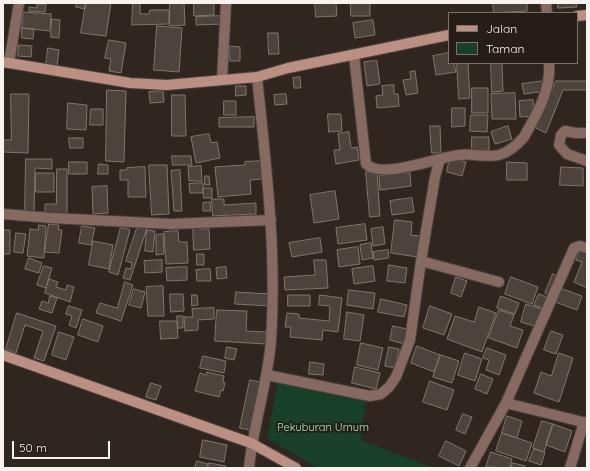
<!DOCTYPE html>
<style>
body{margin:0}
#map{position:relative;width:590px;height:471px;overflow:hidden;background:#2f261f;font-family:Quicksand,sans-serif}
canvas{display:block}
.frame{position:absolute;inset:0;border:4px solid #f8f3ee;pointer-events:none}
.legend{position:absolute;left:448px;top:12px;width:130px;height:52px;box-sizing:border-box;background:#251d16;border:1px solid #79736c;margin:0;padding:5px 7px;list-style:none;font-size:12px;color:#f8f3ee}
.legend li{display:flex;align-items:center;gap:8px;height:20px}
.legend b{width:20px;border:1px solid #79736c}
.scale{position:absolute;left:12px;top:441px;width:98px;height:18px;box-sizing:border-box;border:2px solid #f8f3ee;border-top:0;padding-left:5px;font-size:12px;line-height:14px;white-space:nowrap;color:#f8f3ee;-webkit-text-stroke:3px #251d16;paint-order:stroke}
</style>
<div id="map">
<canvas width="590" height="471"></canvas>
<div class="frame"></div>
<ul class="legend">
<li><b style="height:5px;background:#bb9083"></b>Jalan</li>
<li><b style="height:11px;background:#183f27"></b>Taman</li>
</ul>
<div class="scale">50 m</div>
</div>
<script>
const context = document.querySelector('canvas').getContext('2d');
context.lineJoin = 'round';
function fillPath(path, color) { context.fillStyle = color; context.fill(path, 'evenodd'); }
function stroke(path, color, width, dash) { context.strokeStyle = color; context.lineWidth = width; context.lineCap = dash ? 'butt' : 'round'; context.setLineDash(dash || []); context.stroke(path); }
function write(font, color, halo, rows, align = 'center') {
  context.font = font + ' Quicksand,sans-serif'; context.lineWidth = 4; context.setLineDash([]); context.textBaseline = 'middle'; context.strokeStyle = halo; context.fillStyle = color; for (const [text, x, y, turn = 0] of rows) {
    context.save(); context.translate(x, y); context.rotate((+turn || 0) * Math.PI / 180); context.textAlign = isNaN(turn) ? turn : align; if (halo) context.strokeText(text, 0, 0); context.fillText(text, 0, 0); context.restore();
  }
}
fillPath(new Path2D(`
 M278 381 366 398 361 440 434 468H318L267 438Z`), '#183f27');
const building = new Path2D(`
 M77 3H86L85 9 76 7Z
 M86 3H111L106 36 81 33Z
 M133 3H140V14H149L150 10H169V24L132 25Z
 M170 3H184L185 25 170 26Z
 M194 3H214V15L194 16Z
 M315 3H336L337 16 316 17Z
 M351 3H370V16H351Z
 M493 3H527V11L494 13Z
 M558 3H576L577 7 558 8Z
 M37 4H46L45 12 29 11V7L37 8Z
 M24 12 51 14 50 31 22 28Z
 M223 16V24L196 25V17Z
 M52 19 60 20 59 38 51 37Z
 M373 20 375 35 355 38 353 23Z
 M157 26 182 28 179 72 154 70Z
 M22 28 34 29 33 39 22 38Z
 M268 33H278L279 54H269Z
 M109 40 126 43 121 73 109 71 111 59 105 58Z
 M19 45 32 46 31 57 18 56Z
 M230 46 240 47V61H230Z
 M48 48 59 50 57 66 46 64Z
 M449 53V63H454L456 72 436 75 433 56Z
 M377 61 380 84 367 86 364 62Z
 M457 63H468L470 98 459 99Z
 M491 63H502L503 91 492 92Z
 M415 71 418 93 406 95 403 80 411 79 410 72Z
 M300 77 301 88H294L293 78Z
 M544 81 546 91 524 94 522 84Z
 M556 81H587V90H563L546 133 536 128Z
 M394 85V94H398L399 106 377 108 376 96 383 95 382 86Z
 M236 86H246V95L236 96Z
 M472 88H488V113H472Z
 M107 90 126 91 124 162 106 161Z
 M163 91 164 102 150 103 149 92Z
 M515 93 516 119H492L491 94Z
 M11 94H29L28 153 3 152V140H11Z
 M286 94 287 104 275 105 274 95Z
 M172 95H185L186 136H172Z
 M533 100 534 116 520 117 519 101Z
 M224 101H236V115H224Z
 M68 103 87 105 86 130 67 129Z
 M452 108H465V126L452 127Z
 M91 109H103V125H90Z
 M328 114H341L342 131 329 132Z
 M471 115H488L487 132 470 131Z
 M254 117V127H219V118Z
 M430 126H440L441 153H432Z
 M508 126 512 139 495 144 491 132Z
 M349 132 351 148 357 147 359 160 336 164 334 150H340L338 134Z
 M209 134 211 143 217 142 220 158 196 163 191 137Z
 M472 137H489V150L472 151Z
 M69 138H83V148H70Z
 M172 156H191L192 165H173Z
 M450 158 466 162 462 176 447 172Z
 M26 159H52V169L35 168 34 212H25Z
 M262 161 263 179 250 180 251 194 218 197 215 167 245 165V162Z
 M69 162H87V174H69Z
 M507 162 527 163V180H507Z
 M99 164 108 165V174H98Z
 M149 165H167L169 214 152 215Z
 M201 166 202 181H189L188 167Z
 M145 167 146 197H128V180H120V170H127V168Z
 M561 167 583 168V186L560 185Z
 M57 169H67V215H45V204H56Z
 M180 170 182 211H174L171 171Z
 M366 172H377L380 216 370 217Z
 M36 173H54V192H36Z
 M410 173 411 186 380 190 379 176Z
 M205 176H209L210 185H205Z
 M203 183V193H190L189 184Z
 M107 186 108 213 93 214 92 187Z
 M203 188H212V198H204Z
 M335 191 339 219 314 223 310 195Z
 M412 198 414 212 392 215 390 201Z
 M212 199H224V205L256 203V214L213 216Z
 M210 202 211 211H203V203Z
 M395 220 412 222 411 235 421 236 418 257 391 253Z
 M49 224 59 225 58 230H62L59 253 45 252Z
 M365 224 367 240 338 244 336 228Z
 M39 225 46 226 44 258 27 256 30 229 38 230Z
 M138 225 147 228 130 280 123 278 126 268 131 269 132 263 126 261Z
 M193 225H201V229H209L210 249 194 250Z
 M82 226 95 228 91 245 79 243Z
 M121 227 130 230 118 275 109 272Z
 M383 227 385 244 373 246 371 229Z
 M3 230H10V254H3Z
 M147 230 155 231 153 252 145 251Z
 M178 231 179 242H187L188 263 166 264 164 232Z
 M16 233 26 234 23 253 14 252Z
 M163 234 164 254 156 255V235Z
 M320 238 322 252 292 257 289 243Z
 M93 241 113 245 109 269 89 265Z
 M371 243 373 258 362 260 360 245Z
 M358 247 360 264 339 267 337 250Z
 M388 250 389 258 374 260 373 252Z
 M580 250 587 253V288L574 282 582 262 576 260Z
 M197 254H204V265H197Z
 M29 258 42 263 39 273 25 269Z
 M162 260V272L145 273 144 261Z
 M314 260H326L328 288 285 290 284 277 315 275Z
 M389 265 407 268 405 283 387 281Z
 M44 266 52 268 46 288 37 285Z
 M373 266 375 281 354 284 352 269Z
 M187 267V280L167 281 166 268Z
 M226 267 227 278 217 279 216 268Z
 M210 269 211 281H197L196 270Z
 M553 274 559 277 550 296 545 293Z
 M456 277 467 281 461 297 451 293Z
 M511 277 538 287 532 304 505 294Z
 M49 279 58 282 56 287 66 290 67 285 74 287 70 302 45 293Z
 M125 282 133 285 121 321 96 313 100 303 117 308Z
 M163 286 164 316H148L146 287Z
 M560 288 582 296 577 310 555 302Z
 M134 289 145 292 141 308 129 305Z
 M349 290 375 293 373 309 347 305Z
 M236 292 270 294 269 306 235 304Z
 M170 294H183L184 311 171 312Z
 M539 294 549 298 544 309 534 305Z
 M192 295H197L198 305 192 306Z
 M288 295H310V306H288Z
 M320 295 342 298 338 332 323 330 322 340 290 337 291 327H285L287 313 299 314V318L329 321 330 306 319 305Z
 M50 296 57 298 52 313 39 309 42 301 48 303Z
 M501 296 519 303 515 314 497 308Z
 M381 299 407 305 404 317 378 312Z
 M526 304 542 309 537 327 521 322Z
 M69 306 82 310 76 328 69 325 72 316 66 314Z
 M430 306 452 314 444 335 423 328Z
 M479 307 496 313 482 352 447 339 455 316 474 322Z
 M214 308V319L198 320V330L185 331 184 317H193L192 309Z
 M217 310 247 311 246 331 266 332V344L215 341Z
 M499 310 514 315 510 326 523 330 517 348 489 338Z
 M347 312 364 315 360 341 344 339Z
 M17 313 56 326 44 361 34 358 43 331 25 325 16 353 6 349Z
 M177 316H183V328H178Z
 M83 319 103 326 98 342 78 335Z
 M160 321H177L178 338 161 339Z
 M393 326 407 329 404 344 390 340Z
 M551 331 563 335 556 354 544 350Z
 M59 332 74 337 66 360 52 355Z
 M361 343 383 348 378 370 357 365Z
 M417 346 440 355 434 372 411 363Z
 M227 347 237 349 234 360 225 358Z
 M389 347 399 349 395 368 385 366Z
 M487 348 506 355 499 375 486 370 489 360 483 358Z
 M465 353 482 359 475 381 458 375Z
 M559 353 573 358 559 402 534 393 541 372 551 376Z
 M441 355 459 361 452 383 433 377Z
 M203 356 226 361 224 373 200 368Z
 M310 362 324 364 323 375 309 374Z
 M355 367 380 373 376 389 352 383Z
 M207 372 224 376 223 382 225 383 223 391 221 390 219 397 195 391 200 373 206 375Z
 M481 374 493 379 487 394 475 389Z
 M250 380 260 382 250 430 240 428Z
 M430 381 454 390 447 410 423 402Z
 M151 383 161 386 156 400 146 397Z
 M463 414 472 417 465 434 456 430Z
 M507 416 522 421 517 438 502 433Z
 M542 421 553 424 544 452 533 448Z
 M553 424 572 431 565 452 546 445Z
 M502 433 532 443 526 461 496 451Z
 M203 440 227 445 224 462 200 457Z
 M446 441 466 451 459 466 439 456Z
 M534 449 545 452 541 465 529 461Z
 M491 452 512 459 510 468 486 467Z
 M197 461 208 464 207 468H195Z
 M209 463 226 466 225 468H208Z
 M513 463 525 466V468H511Z`);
fillPath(building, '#4c433c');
stroke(building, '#81766e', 1);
const street = new Path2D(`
 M546 3 547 13
 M354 55 366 164C382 180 438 157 459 155 472 153 486 158 499 155 509 152 518 144 524 137 537 113 551 91 549 63
 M9 63 19 3
 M222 80 226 3
 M587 133H576L565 131 561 135 559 145 567 154 587 161
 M3 214 51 218 171 224 271 220
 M421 261 435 177 440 159
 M267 375 370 396 381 394 389 387 396 377 410 340 421 261 499 282
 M506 403 587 423
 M249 468C253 425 268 383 271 340 277 252 266 165 257 77
 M470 468 506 403 574 248 580 246 587 248
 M570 468 584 422`);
const secondary = new Path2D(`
 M577 16 587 15
 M3 62 130 83 167 85 257 77 288 68 449 35
 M3 355 251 443 296 468`);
stroke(street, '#4b433c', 12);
stroke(secondary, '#4b433c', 12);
stroke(street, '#866a62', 10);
stroke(secondary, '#bb9083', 10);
write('11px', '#9df2ba', '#251d16', [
 ["Pekuburan Umum",323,428]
]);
</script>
